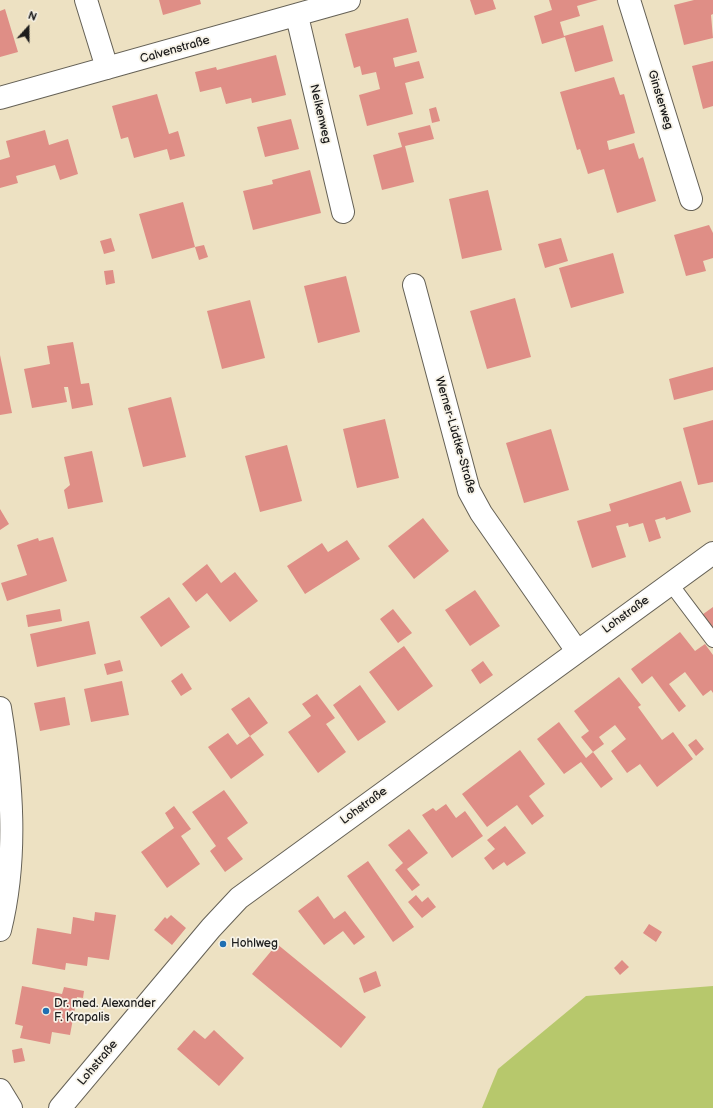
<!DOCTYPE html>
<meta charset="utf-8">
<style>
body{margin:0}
#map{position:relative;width:713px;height:1108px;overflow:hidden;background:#ede1c2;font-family:"Balsamiq Sans",sans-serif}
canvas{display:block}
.north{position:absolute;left:8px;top:8px;width:40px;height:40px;-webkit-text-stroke:3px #f7f3e8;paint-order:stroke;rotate:21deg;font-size:11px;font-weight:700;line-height:16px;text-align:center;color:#1c1c1c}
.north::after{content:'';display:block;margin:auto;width:14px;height:18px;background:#1c1c1c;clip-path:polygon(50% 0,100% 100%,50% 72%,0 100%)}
</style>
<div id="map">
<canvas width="713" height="1108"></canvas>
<div class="north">N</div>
</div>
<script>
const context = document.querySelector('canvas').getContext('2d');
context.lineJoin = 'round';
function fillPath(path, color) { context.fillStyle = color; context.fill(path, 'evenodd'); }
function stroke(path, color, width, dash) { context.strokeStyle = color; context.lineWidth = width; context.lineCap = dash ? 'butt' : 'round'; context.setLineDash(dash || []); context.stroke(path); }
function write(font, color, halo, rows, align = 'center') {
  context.font = font + ' "Balsamiq Sans",sans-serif'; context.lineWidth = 3.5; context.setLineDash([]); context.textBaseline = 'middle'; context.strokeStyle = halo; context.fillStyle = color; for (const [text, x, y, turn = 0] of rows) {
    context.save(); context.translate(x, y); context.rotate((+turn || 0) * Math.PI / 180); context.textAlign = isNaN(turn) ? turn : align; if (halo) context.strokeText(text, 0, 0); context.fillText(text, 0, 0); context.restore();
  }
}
fillPath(new Path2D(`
 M713 986V1108H482L498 1069 586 996Z`), '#b7c86c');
fillPath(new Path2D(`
 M159 0H200L201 4 163 15Z
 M470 0H493L496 9 475 15Z
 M549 0H598L577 6 580 16 560 22 564 36 603 25 613 61 575 72 565 37 542 44 534 16 552 10Z
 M694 0H713V14L711 15 713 38 684 45 674 5Z
 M5 9 18 52 0 57V11Z
 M408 18 417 52 393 58 395 67 419 61 424 78 405 83 413 114 367 126 359 95 380 89 376 72 362 75 360 66 354 68 345 34Z
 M276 55 286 95 252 103 251 98 226 104 221 87 200 92 195 72 216 67 217 70Z
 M713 61V106L703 109 692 66Z
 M614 77 620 95 624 94 635 133 607 141 609 150 634 143 639 159 643 157 656 201 617 213 604 169 588 174 580 149 577 150 560 92Z
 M157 94 169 134 178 131 185 156 170 160 167 149 134 158 128 137 121 139 112 106Z
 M436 107 440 121 432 123 429 109Z
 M291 119 299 149 265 157 257 127Z
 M430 125 434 139 405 146 414 182 382 190 373 155 402 147 398 133Z
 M45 130 49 145 68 139 78 174 60 180 55 165 16 176 18 183 0 188V160L10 157 6 141Z
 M310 170 321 213 253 230 243 191 273 184 272 180Z
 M488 190 502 250 462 259 449 199Z
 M183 202 195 247 204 245 208 257 199 260 195 247 152 259 139 214Z
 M709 225 713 233V258L703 261 706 271 686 276 674 235Z
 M111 238 115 251 104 254 100 241Z
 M561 238 568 261 545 268 538 244Z
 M613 253 624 293 571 308 559 268Z
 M113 270 115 283 106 285 104 271Z
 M346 276 360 332 318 343 304 286Z
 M515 298 531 357 487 369 470 311Z
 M250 300 265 358 222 369 207 311Z
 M73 342 81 384 89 383 93 405 72 409 68 387H64L67 402 32 408 24 369 50 364 47 346Z
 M0 355 12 413 0 415Z
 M713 367V390L674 400 669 379Z
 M171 397 186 457 143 467 128 408Z
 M385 419 399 478 357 488 343 429Z
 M713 420V482L698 485 683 428Z
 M551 429 569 490 524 503 506 443Z
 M287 445 302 501 260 512 245 456Z
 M92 451 103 502 68 509 64 490 70 485 64 457Z
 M681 481 691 512 666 520 665 517 655 520 661 538 649 542 643 523 629 527 628 523 616 526 626 557 592 568 577 521 611 511 609 504Z
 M0 509 9 524 0 530Z
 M423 518 449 551 414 579 388 546Z
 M53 537 67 581 7 601 1 583 27 575 17 545 38 538 39 541Z
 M347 540 360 559 305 594 287 566 322 543 328 552Z
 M207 564 221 583 235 572 258 601 230 622 207 593 196 602 182 584Z
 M475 590 500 626 470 646 445 610Z
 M169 597 190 627 161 647 140 617Z
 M713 607V636L699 617Z
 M60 609 62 621 28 627 26 615Z
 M393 609 412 633 398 643 380 619Z
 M89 621 96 654 37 667 30 634Z
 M680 632 695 651 705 644 713 655V693L711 690 703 696 685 672 669 684 686 706 679 712 652 676 642 684 631 669Z
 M404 646 433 686 398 711 369 672Z
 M120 660 123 671 107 675 104 664Z
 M483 661 493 675 480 684 471 670Z
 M182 673 192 689 181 696 171 681Z
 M619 677 641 705 638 707 662 740 673 732 693 759 657 787 640 764 627 773 611 751 626 739 615 725 599 737 604 744 593 752 581 737 589 731 574 711Z
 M122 681 129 715 91 722 84 689Z
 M360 685 386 722 358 741 333 705Z
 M317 694 335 718 326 724 346 752 318 773 288 732 311 716 302 704Z
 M65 697 70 725 40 731 34 703Z
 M249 697 268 723 250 736 264 755 231 779 208 747 228 733 237 745 250 736 231 709Z
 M559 722 586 758 593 752 613 779 601 788 581 762 564 774 537 739Z
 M696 739 704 749 696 756 688 745Z
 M520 750 545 784 529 796 544 816 532 825 517 805 487 827 462 794Z
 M224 790 248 823 227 838 243 859 225 872 210 851 216 846 192 812Z
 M446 804 456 818 465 811 483 836 452 858 422 815 433 808 436 811Z
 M174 806 191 829 181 836 200 864 167 888 141 852 174 828 165 813Z
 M505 826 526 853 507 866 504 862 493 870 484 858 495 849 487 840Z
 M409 829 428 853 407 869 420 885 412 891 395 870 403 863 388 845Z
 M368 861 414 927 393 942 347 876Z
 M416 895 422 902 428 897 436 907 422 918 408 902Z
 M318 896 334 919 345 911 365 937 354 945 343 931 324 945 298 911Z
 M95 912 116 915 109 960 88 957 87 966 66 963 65 970 32 964 37 928 71 934 73 917 94 921Z
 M171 915 186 928 172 945 154 930 165 917 167 919Z
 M649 924 662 932 656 942 643 933Z
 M277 944 366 1017 341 1048 252 974Z
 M622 960 629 967 620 975 614 968Z
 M376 971 381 986 364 993 359 978Z
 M22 986 62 994 64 987 84 991 83 998 77 997 70 1035 52 1032 50 1044 20 1038 23 1026 15 1024Z
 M194 1030 205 1039 214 1030 244 1058 219 1086 177 1049Z
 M22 1048 25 1061 14 1063 12 1050Z`), '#df8e86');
const lane = new Path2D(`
 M670 583 713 640`);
const street = new Path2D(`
 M86 0 107 68
 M629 0 691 199
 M297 16 343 212
 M0 98 349 0
 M414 285 469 491 481 513 577 651
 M0 708C12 781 18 857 0 930
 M0 1090 11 1108`);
const secondary = new Path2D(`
 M60 1108 211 928 239 898 713 553`);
stroke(lane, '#656156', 16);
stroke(street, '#656156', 24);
stroke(secondary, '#656156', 24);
stroke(lane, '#fff', 14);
stroke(street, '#fff', 22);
stroke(secondary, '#fff', 22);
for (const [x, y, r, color] of [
 [223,944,4,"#1f6fb2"],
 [46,1011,4,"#1f6fb2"]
]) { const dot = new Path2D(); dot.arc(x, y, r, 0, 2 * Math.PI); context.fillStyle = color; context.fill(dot); stroke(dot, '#f7f3e8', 1.5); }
write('12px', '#1c1c1c', '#f7f3e8', [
 ["Calvenstraße",175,50,-16],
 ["Ginsterweg",660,100,73],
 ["Nelkenweg",320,114,77],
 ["Werner-Lüdtke-Straße",455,435,74],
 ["Lohstraße",626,615,-36],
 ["Lohstraße",364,806,-36],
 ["Lohstraße",98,1063,-50]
]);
write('12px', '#1c1c1c', '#f7f3e8', [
 ["Hohlweg",231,944],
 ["Dr. med. Alexander",54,1004],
 ["F. Krapalis",54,1018]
], 'left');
</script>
